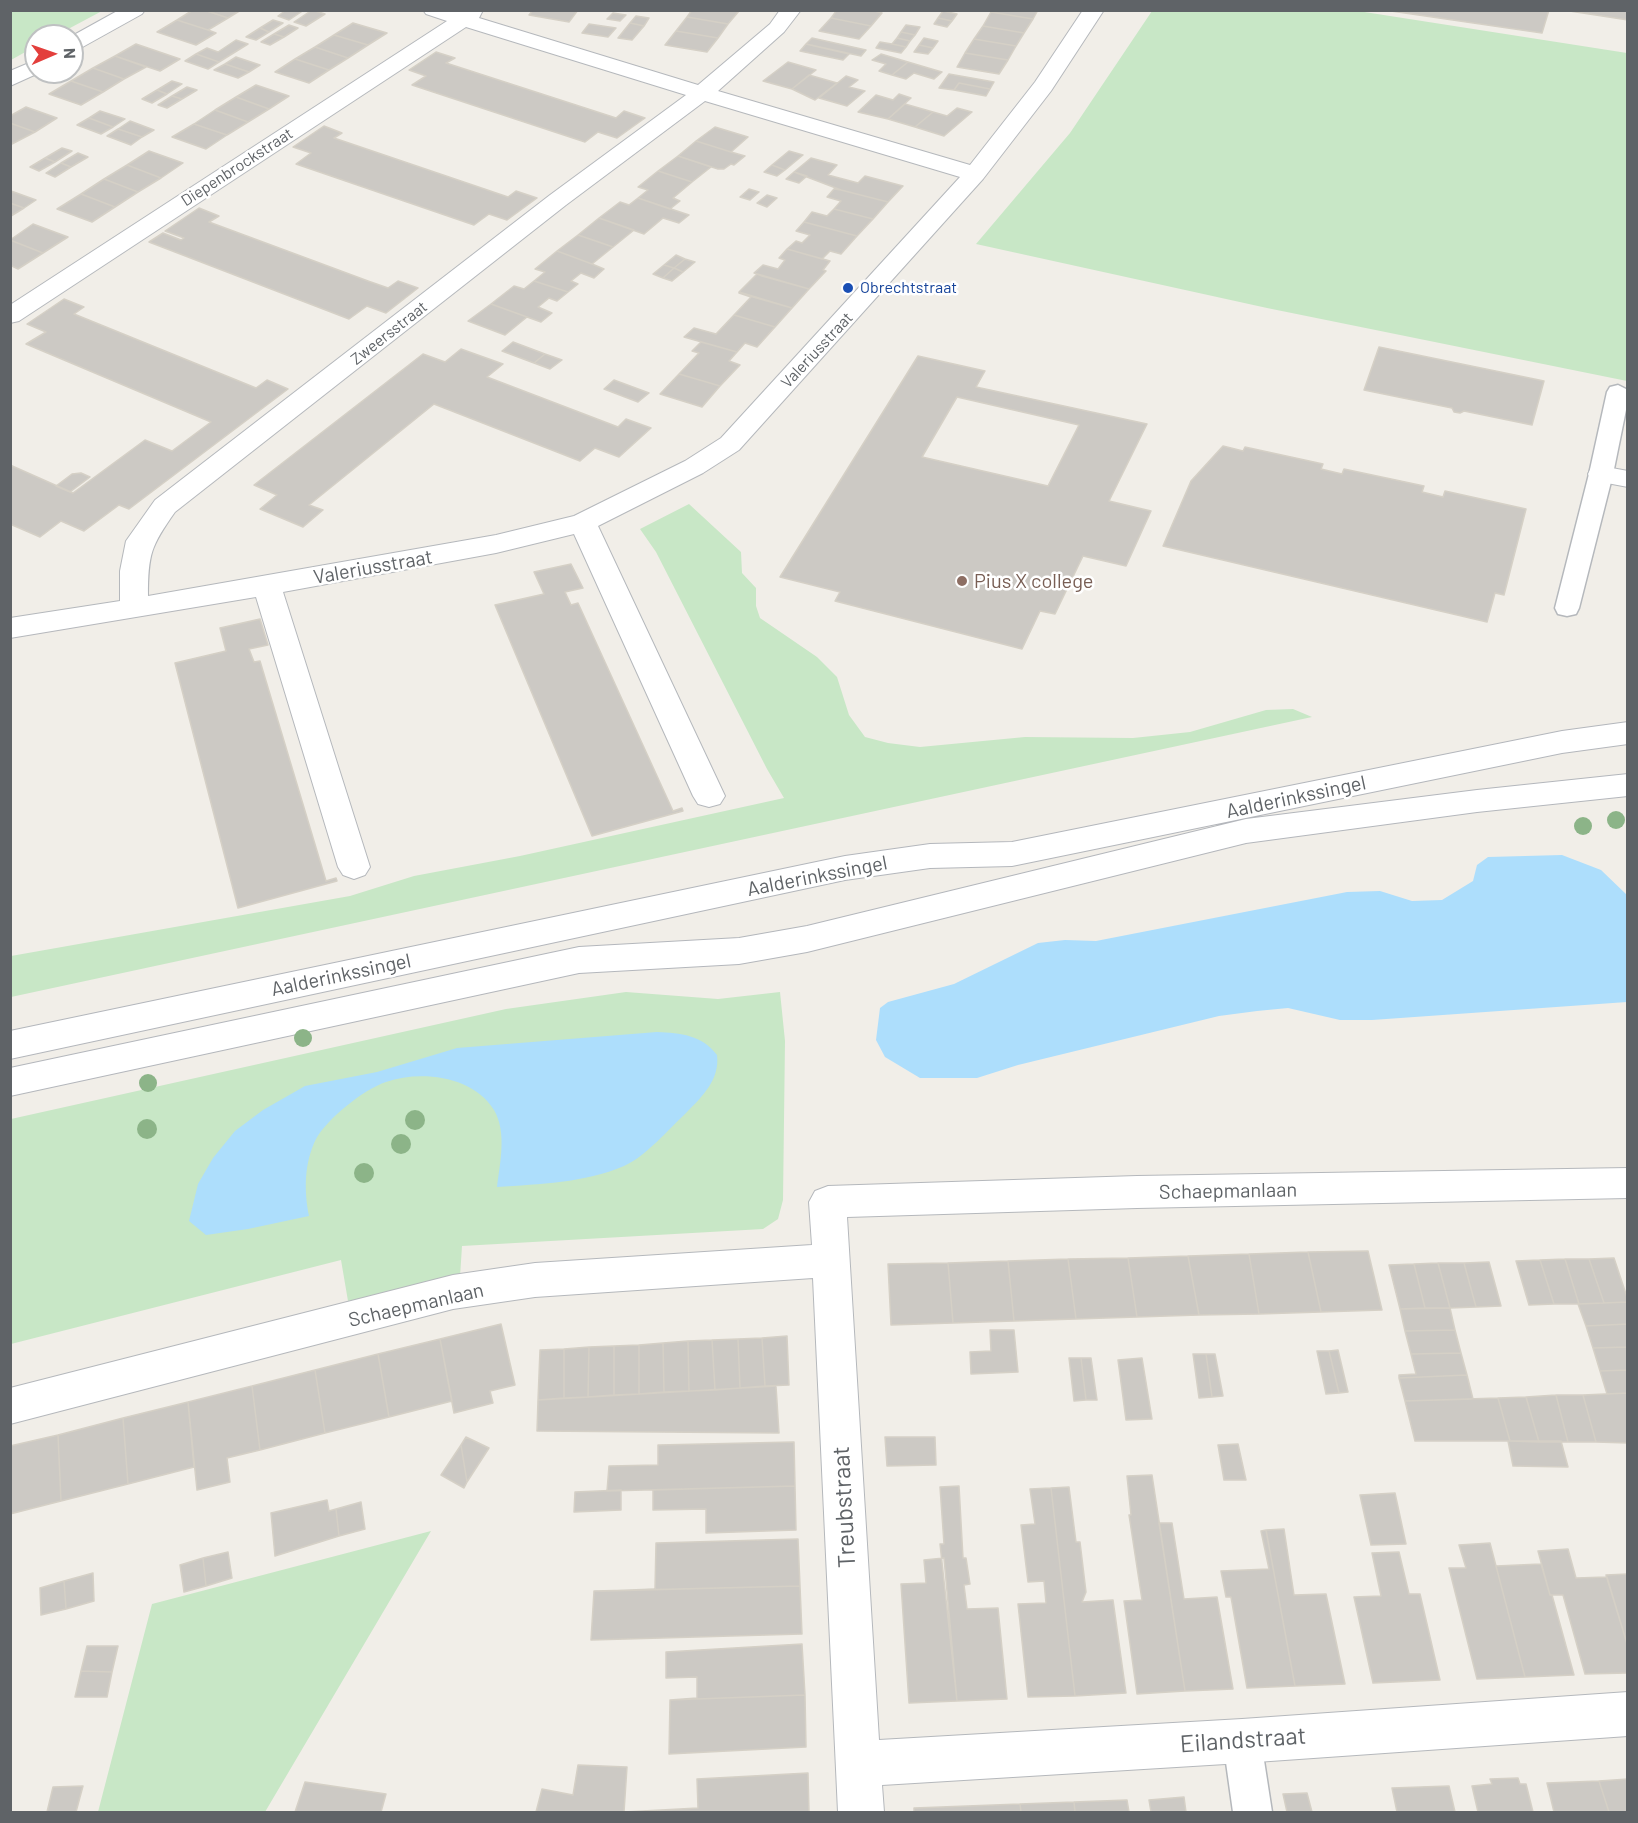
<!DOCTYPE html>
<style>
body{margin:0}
#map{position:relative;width:1638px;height:1823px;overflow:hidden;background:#f1eee8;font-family:Barlow,sans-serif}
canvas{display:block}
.frame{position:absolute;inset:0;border:12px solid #5f6367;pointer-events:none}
.north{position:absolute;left:24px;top:24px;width:60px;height:60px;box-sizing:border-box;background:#fff;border:2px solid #bfc1c2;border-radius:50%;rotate:88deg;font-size:16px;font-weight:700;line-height:24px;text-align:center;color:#5f6367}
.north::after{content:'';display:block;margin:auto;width:21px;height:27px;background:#e33f3c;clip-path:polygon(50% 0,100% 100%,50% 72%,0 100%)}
</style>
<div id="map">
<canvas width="1638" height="1823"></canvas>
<div class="frame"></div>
<div class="north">N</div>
</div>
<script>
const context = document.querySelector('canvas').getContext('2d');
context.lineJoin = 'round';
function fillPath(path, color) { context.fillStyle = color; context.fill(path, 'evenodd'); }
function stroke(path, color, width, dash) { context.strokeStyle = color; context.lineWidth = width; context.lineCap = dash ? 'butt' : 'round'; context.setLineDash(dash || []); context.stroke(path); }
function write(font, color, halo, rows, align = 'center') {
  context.font = font + ' Barlow,sans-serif'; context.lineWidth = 5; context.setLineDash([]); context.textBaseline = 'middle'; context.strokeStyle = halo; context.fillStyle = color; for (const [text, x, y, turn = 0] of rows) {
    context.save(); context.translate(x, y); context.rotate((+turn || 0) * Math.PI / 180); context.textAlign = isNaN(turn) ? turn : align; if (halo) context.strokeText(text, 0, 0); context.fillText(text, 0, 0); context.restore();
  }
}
fillPath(new Path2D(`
 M11 10H102V11L55 36H36V46L11 60Z
 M1152 11H1358L1627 53V381L1267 308 976 244 1070 133Z
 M689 504 741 552 742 573 756 588V606L760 618 817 657 837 677 849 715 865 737 888 743 920 747 1025 737 1133 738 1190 732 1266 710 1293 709 1312 717 11 997V956L350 896 414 876 520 856 784 798 767 769 656 552 640 529Z
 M626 992 718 999 780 992 785 1041 783 1200 778 1219 763 1229 462 1246 460 1277 348 1301 341 1260 11 1344V1119L506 1009Z
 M431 1531 265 1812H98L152 1604Z`), '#c8e7c6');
fillPath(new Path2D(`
 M1562 855 1601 870 1627 895V1002L1372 1020H1340L1288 1008 1257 1011 1219 1016 1018 1065 977 1078H920L885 1057 876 1040 880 1008 888 1002 954 984 1038 943 1065 940 1096 941 1347 892 1380 891 1412 901 1442 900 1473 881 1477 865 1488 857Z
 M657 1032C681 1033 702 1035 717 1055 720 1079 703 1096 686 1113 669 1129 645 1157 624 1166 584 1183 540 1184 497 1187 500 1163 507 1132 494 1110 473 1076 421 1070 386 1082 364 1089 327 1119 316 1139 304 1163 304 1191 309 1216L248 1229 206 1235 189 1221 198 1184 213 1158 235 1131 263 1110 305 1086 377 1072 457 1048Z`), '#addefc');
const building = new Path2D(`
 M193 10H204L228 18 208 30 177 20Z
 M204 10H241L228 18Z
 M286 10H304L289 20 278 16Z
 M312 10 325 14 306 26 294 22Z
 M533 10H578L569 22 529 15Z
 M692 10H738L739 11 728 24 687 17Z
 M837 10H871L882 13 871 26 831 18Z
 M993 10H1038L1033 19 991 12Z
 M1384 10H1549L1542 33Z
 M1563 10H1628V20Z
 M943 11 957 14 952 21 938 18Z
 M991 12 1033 19 1024 33 983 26Z
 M613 13 626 15 620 21 607 19Z
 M636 16 649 18 644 26 630 23Z
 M687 17 728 24 718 38 676 31Z
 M831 18 871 26 859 39 819 31Z
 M938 18 952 21 947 27 934 24Z
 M177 20 208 30 216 33 196 45 157 32Z
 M273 20 283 23 269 32 260 28Z
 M353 23 387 33 368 45 334 35Z
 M630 23 644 26 632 40 618 38Z
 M589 24 616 28 608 37 582 33Z
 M289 25 298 28 284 37 274 34Z
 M906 25 920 27 915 35 901 32Z
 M983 26 1024 33 1016 46 974 39Z
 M260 28 269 32 256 40 246 37Z
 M676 31 718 38 707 52 665 45Z
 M901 32 915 35 910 41 897 38Z
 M274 34 284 37 270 45 261 42Z
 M334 35 368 45 348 58 315 47Z
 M812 38 866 50 861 56 806 44Z
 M897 38 910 41 906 47 892 44Z
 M924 38 938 41 933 48 919 45Z
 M974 39 1016 46 1008 60 965 53Z
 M236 40 248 44 219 62 196 54 207 48 218 52Z
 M880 42 892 44 906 47 901 53 876 48Z
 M136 44 180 59 160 71 115 56Z
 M806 44 849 54 843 60 800 51Z
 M919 45 933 48 928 54 914 52Z
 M315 47 348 58 329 70 295 59Z
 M436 52 455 58 446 63 616 118 624 111 645 118 617 138 598 132 585 142 412 85 426 76 409 70Z
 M965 53 1008 60 999 74 957 67Z
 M196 54 219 62 208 69 185 61Z
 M881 54 908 62 892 75 879 71 886 64 872 60Z
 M115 56 146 67 124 79 93 68Z
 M236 57 260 65 249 72 225 64Z
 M295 59 329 70 309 83 275 72Z
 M788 62 816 70 792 89 763 81Z
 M908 62 935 70 942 72 934 79 914 73 906 79 892 75Z
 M225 64 249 72 238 78 214 70Z
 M93 68 124 79 103 92 71 81Z
 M949 74 994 82 990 89 959 83 954 90 939 88Z
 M809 75 837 83 815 100 792 89Z
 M846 76 858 80 849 87 865 91 847 106 819 98Z
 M71 81 103 92 81 105 49 94Z
 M172 81 182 84 167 94 157 90Z
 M959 83 990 89 986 96 954 90Z
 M256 85 289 96 269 109 236 97Z
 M187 87 197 90 182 99 172 96Z
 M157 90 167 94 152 103 142 99Z
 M899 94 911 98 888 119 858 112 876 95 893 100Z
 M172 96 182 99 167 108 158 105Z
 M236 97 269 109 248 122 215 110Z
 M905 104 933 112 915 127 888 119Z
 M26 107 57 118 35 132 10 123V116Z
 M957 108 972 112 944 136 915 127 933 112 947 116Z
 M215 110 248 122 227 135 194 124Z
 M100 111 125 119 113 127 89 118Z
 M89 118 113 127 101 134 77 125Z
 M130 121 154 130 142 137 118 129Z
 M10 123 35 132 10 145Z
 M194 124 227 135 206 149 172 137Z
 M324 126 342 133 334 138 508 197 516 191 537 198 507 220 489 214 474 225 296 164 311 153 293 147Z
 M715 127 748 137 731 152 696 141Z
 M118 129 142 137 131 145 107 136Z
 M696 141 731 152 745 156 734 165 731 164 724 169H718L678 156Z
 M62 148 72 151 55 162 45 158Z
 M149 151 183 163 161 178 127 165Z
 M789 151 803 155 785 170 772 165Z
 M78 153 88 157 71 167 61 163Z
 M678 156 711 167 692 182 658 171Z
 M45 158 55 162 39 171 30 167Z
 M811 158 837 165 828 175 858 183 865 176 903 186 888 202 841 190 794 172Z
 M61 163 71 167 55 177 46 173Z
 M127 165 161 178 138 192 104 179Z
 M772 165 785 170 777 176 764 172Z
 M658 171 692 182 673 198 680 201 670 209 638 198 648 190 638 187Z
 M794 172 807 176 799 183 786 179Z
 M104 179 138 192 115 207 81 194Z
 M749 189 759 192 750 200 740 197Z
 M834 189 841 190 888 202 873 219 834 209 841 201 827 197Z
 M10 191H11L36 200 24 208 10 203Z
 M81 194 115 207 92 222 57 209Z
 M767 195 777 198 767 207 757 203Z
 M638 198 689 215 679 223 663 218 644 234 599 218 620 202 629 205Z
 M10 203 24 208 11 216Z
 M199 208 219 216 209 222 368 281 388 288 398 281 418 288 386 313 367 306 349 319 149 242 163 233 181 240 184 238 165 231Z
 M834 209 873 219 857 236 804 222 812 212 827 216Z
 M599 218 634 230 613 247 578 235Z
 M804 222 857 236 841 254 830 251 822 259 787 249 796 241 802 243 810 235 796 231Z
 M33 224 68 237 43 253 10 240Z
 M578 235 599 242 613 247 592 264 557 251Z
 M10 240 43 253 18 269 10 265Z
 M787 249 830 261 823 270 826 271 809 289 754 273 763 265 778 269 785 260 779 258Z
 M557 251 592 264 604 269 594 278 581 273 571 281 578 284 568 292 534 281 545 272 535 269Z
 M676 255 685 259 674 268 664 265Z
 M685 259 695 262 683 272 674 268Z
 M664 265 674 268 663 278 653 274Z
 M674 268 683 272 672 281 663 278Z
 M757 274 762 276 809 289 792 308 739 292Z
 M534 281 568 292 557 301 549 298 538 307 552 313 541 322 491 304 514 286 524 289Z
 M739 292 746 295 792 308 775 327 734 315 751 297 739 293Z
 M64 299 84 307 74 314 256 388 267 380 288 389 129 509 119 505 84 531 61 521 40 537 10 524V465L73 493 145 440 172 451 211 422 26 344 46 332 27 324Z
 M491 304 527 317 505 335 468 321Z
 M734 315 775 327 757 347 745 343 737 352 684 337 694 328 716 334Z
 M513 342 545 354 534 363 502 351Z
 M701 342 737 352 729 361 740 365 720 386 679 374 699 353 692 351Z
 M1379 347 1544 381 1532 425 1464 411 1460 413 1454 412 1452 408 1364 390Z
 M461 349 503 364 487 377 618 427 626 419 651 428 619 457 595 448 580 461 434 404 309 505 323 510 303 527 260 509 277 495 254 485 423 354 445 362Z
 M545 354 562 360 550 369 534 363Z
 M918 356 985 371 976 387 1147 424 1109 501 1151 511 1126 566 1083 556 1055 614 1040 611 1022 649 835 601 840 592 780 577ZM957 397 1079 425 1048 486 922 457Z
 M679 374 720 386 702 407 660 394Z
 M614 380 649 393 638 402 604 389Z
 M1223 446 1243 451 1245 447 1323 464 1321 469 1342 474 1344 469 1424 486 1422 492 1443 497 1445 491 1526 509 1504 595 1495 593 1487 622 1163 546 1191 481Z
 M81 473 90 477 70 492 56 486 72 474Z
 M571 564 583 588 565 592 571 605 578 603 673 811 682 808 683 811 592 836 495 605 544 594 534 572Z
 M260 619 268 645 249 649 254 662 260 661 326 881 336 878 337 881 238 908 175 663 226 651 220 628Z
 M1368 1251 1382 1310 1321 1312 1308 1252Z
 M1308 1252 1321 1312 1259 1314 1249 1254Z
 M1249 1254 1259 1314 1199 1315 1188 1256Z
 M1188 1256 1199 1315 1137 1317 1128 1258Z
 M1128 1258 1137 1317 1076 1319 1068 1259Z
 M1614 1258 1628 1300V1302L1604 1303 1589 1259Z
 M1068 1259 1076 1319 1014 1321 1008 1261Z
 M1565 1259H1589L1604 1303 1579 1304Z
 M1565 1259 1579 1304H1554L1540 1260Z
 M1540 1260 1554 1304 1529 1305 1516 1261Z
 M1008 1261 1014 1321 953 1323 948 1263Z
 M1489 1262 1501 1306 1476 1307 1464 1263Z
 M948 1263 953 1323 891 1325 888 1264Z
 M1438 1263H1464L1476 1307 1450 1308Z
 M1438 1263 1450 1308H1425L1414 1264Z
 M1414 1264 1425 1308 1400 1309 1389 1265Z
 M1628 1302V1324L1586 1326 1578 1304Z
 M1450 1308 1455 1330 1405 1331 1400 1309Z
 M501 1324 515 1385 490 1391 493 1403 454 1413 440 1339Z
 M1628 1324V1347L1593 1348 1586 1326Z
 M990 1330H1014L1018 1372 971 1374 970 1352 991 1351Z
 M1455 1330 1461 1353 1411 1354 1405 1331Z
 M787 1336 789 1385 765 1386 762 1338Z
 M762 1338 765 1386 740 1388 738 1339Z
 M440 1339 452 1401 389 1417 378 1354Z
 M738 1339 740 1388 715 1390 712 1340Z
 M712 1340 715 1390 689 1391 688 1341Z
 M688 1341 689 1391 664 1392 663 1343Z
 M663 1343 664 1392 639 1394V1345Z
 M639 1345V1394L614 1395V1346Z
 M614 1346V1395L588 1397 589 1347Z
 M589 1347 588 1397 564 1398V1349Z
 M1628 1347V1370L1600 1371 1593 1348Z
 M564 1349V1398L538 1400 540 1350Z
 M1338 1350 1348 1392 1339 1393 1329 1351Z
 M1317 1351H1329L1339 1393 1326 1394Z
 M1461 1353 1467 1375 1399 1378V1375L1416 1374 1411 1354Z
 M378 1354 389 1417 325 1433 315 1370Z
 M1193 1354H1206L1212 1397 1199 1398Z
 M1206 1354H1215L1223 1396 1212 1397Z
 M1069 1358H1081L1086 1400 1074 1401Z
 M1081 1358H1091L1097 1400H1086Z
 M1142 1358 1152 1419 1126 1420 1118 1360Z
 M315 1370 325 1433 260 1450 252 1386Z
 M1628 1370V1393L1607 1394 1600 1371Z
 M1467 1375 1473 1399 1405 1401 1399 1378Z
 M252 1386 260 1450 227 1458 230 1482 197 1490 188 1402Z
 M776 1386 779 1433 537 1431 538 1400Z
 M1628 1393V1443L1596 1442 1583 1395Z
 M1556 1395H1583L1596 1442H1568Z
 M1556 1395 1568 1442H1539L1526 1397Z
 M1526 1397 1539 1442 1510 1441 1498 1398Z
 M1498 1398 1510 1441H1415L1405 1401Z
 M188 1402 194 1467 128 1484 123 1418Z
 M123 1418 128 1484 61 1501 58 1435Z
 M58 1435 61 1501 10 1514V1446Z
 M466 1437 489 1448 467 1482 461 1445Z
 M885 1437H935L936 1465 887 1466Z
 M1508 1441H1561L1568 1467 1513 1466Z
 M794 1442 795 1486 607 1491 609 1466 658 1465V1445Z
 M1238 1444 1246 1480H1224L1218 1445Z
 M461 1445 467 1482 464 1488 441 1475Z
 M1152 1475 1185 1691 1137 1694 1124 1601 1142 1600 1129 1515H1131L1127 1476Z
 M795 1486 796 1530 706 1533V1509L653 1510V1490Z
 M959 1486 963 1558H966L970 1584 964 1585 967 1609 998 1608 1007 1699 957 1701 940 1544H944L940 1487Z
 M1069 1487 1076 1542H1080L1086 1592 1082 1602 1113 1600 1126 1693 1075 1696 1051 1488Z
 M1051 1488 1075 1696 1028 1697 1018 1604 1046 1603 1044 1581 1028 1582 1021 1525 1035 1524 1030 1489Z
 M621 1490V1510L574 1512 575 1492Z
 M1395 1493 1406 1544 1371 1545 1360 1495Z
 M327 1500 329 1511 336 1509 339 1536 275 1556 271 1513Z
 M361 1502 365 1529 339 1536 336 1509Z
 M1159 1523H1172L1184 1599 1217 1597 1233 1689 1185 1691Z
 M1284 1529 1294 1595 1326 1594 1345 1684 1295 1686 1266 1530Z
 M1266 1530 1295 1686 1247 1688 1231 1597H1226L1221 1571 1269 1569 1261 1531Z
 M798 1539 800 1586 604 1591 655 1589 656 1543Z
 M1490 1543 1496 1566 1525 1677 1477 1679 1449 1568H1466L1459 1545Z
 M1568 1549 1576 1578 1607 1577 1628 1647V1673L1585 1674 1563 1595H1550L1538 1551Z
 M228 1552 232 1578 206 1586 203 1558Z
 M1399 1552 1409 1594H1420L1440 1680 1373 1683 1354 1597 1381 1596 1372 1553Z
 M203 1558 206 1586 184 1592 180 1565Z
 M944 1558 957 1701 909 1703 901 1584 926 1583 924 1560Z
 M1541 1564 1550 1595H1552L1574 1675 1525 1677 1496 1566Z
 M93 1573 94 1601 66 1609 64 1581Z
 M1628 1574V1647L1606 1575Z
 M64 1581 66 1609 41 1615 40 1588Z
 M800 1586 802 1634 591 1640 594 1591Z
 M802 1644 805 1695 670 1700 697 1698V1677L666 1678V1652Z
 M87 1646H118L112 1672 81 1671Z
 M81 1671 112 1672 107 1697H75Z
 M805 1695 806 1747 669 1754 670 1700Z
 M578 1765 627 1767 624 1812 698 1808 697 1779 808 1773 809 1812H536L542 1789 573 1795Z
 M1518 1778 1520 1784H1526L1533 1812H1478L1472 1786 1492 1784 1490 1779Z
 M1628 1779V1812H1609L1599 1781Z
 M1599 1781 1609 1812H1554L1547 1783Z
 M305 1782 386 1794 381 1812H295Z
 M83 1786 76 1812H47L53 1787Z
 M1449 1786 1455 1812H1397L1392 1788Z
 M1307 1793 1312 1812H1287L1283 1794Z
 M1184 1797 1186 1812H1151L1149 1800Z
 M1127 1800 1129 1812H1075L1074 1802Z
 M1074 1802 1075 1812H1021L1020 1804Z
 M1020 1804 1021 1812H914V1808Z`);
fillPath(building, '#ccc9c4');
stroke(building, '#d5d0c6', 1.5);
const service = new Path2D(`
 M1618 385 1628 390V400L1613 474 1579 608 1576 614 1567 616 1558 614 1555 608 1589 474 1607 392 1610 387Z
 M1242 1722 1256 1727 1261 1741 1272 1812H1233L1223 1741 1228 1727Z`);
const minor = new Path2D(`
 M119 10H145L142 14 79 49 72 51V36Z
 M423 10H483L479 18 698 85 770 24 780 10H801L784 32 718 91 970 165 1035 82 1083 10H1104L1051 91 983 179 739 450 703 473 598 526 725 796 720 804 709 807 698 804 693 796 574 534 496 553 283 592 370 867 365 875 354 879 343 875 338 867 256 597 10 638V618L120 601V571L126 541 155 500 550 195 686 95 466 27 19 321 10 323V305L447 21 426 14ZM705 101 960 177 721 438 685 461 574 516 496 535 148 596C148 554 151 546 175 512L566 205Z
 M36 60V72H41L10 86V71Z
 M1601 466 1628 471V487L1591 480 1588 474 1591 468Z
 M1628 1168V1198L1137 1208 847 1217 879 1740 1242 1719 1628 1692V1736L1242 1763 882 1785 884 1812H838L813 1278 535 1297 453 1309 10 1424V1388L453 1275 535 1263 812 1245 809 1202 815 1191 828 1186 1137 1176Z`);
const secondary = new Path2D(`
 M1628 722V744L1562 753 1012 866 930 868 845 880 10 1059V1031L845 856 930 844 1012 842 1562 731Z
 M1628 774V796L1477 812 1246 843 807 952 739 964 579 973 10 1096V1068L579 947 739 938 807 926 1246 819 1477 790Z`);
stroke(service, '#b5b8bc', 3);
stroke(minor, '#b5b8bc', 2);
stroke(secondary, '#b4b7bc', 2);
fillPath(service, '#fff');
fillPath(minor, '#fff');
fillPath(secondary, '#fff');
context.fillStyle = '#8cb488';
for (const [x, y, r] of [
 [1616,820,9],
 [1583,826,9],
 [303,1038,9],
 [148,1083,9],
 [415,1120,10],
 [147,1129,10],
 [401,1144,10],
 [364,1173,10]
]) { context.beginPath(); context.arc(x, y, r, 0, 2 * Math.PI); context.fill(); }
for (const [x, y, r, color] of [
 [848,288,6,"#1a4fb4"],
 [962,581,6,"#8d6e63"]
]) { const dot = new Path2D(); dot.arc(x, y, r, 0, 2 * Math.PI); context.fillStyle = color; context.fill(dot); stroke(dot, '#fff', 2); }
write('16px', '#5f6367', '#fff', [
 ["Diepenbrockstraat",237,167,-33],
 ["Zweersstraat",389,333,-38],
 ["Valeriusstraat",817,350,-47]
]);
write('16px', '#164399', '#fff', [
 ["Obrechtstraat",860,288]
], 'left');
write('20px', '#5f6367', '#fff', [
 ["Valeriusstraat",373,567,-10],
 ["Aalderinkssingel",1296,797,-12],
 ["Aalderinkssingel",817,876,-11],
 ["Aalderinkssingel",341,975,-12],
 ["Schaepmanlaan",1228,1191,-1],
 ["Schaepmanlaan",416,1305,-13]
]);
write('20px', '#785e54', '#fff', [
 ["Pius X college",974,581]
], 'left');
write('24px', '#5f6367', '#fff', [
 ["Treubstraat",844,1507,-93],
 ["Eilandstraat",1243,1740,-4]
]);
</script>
